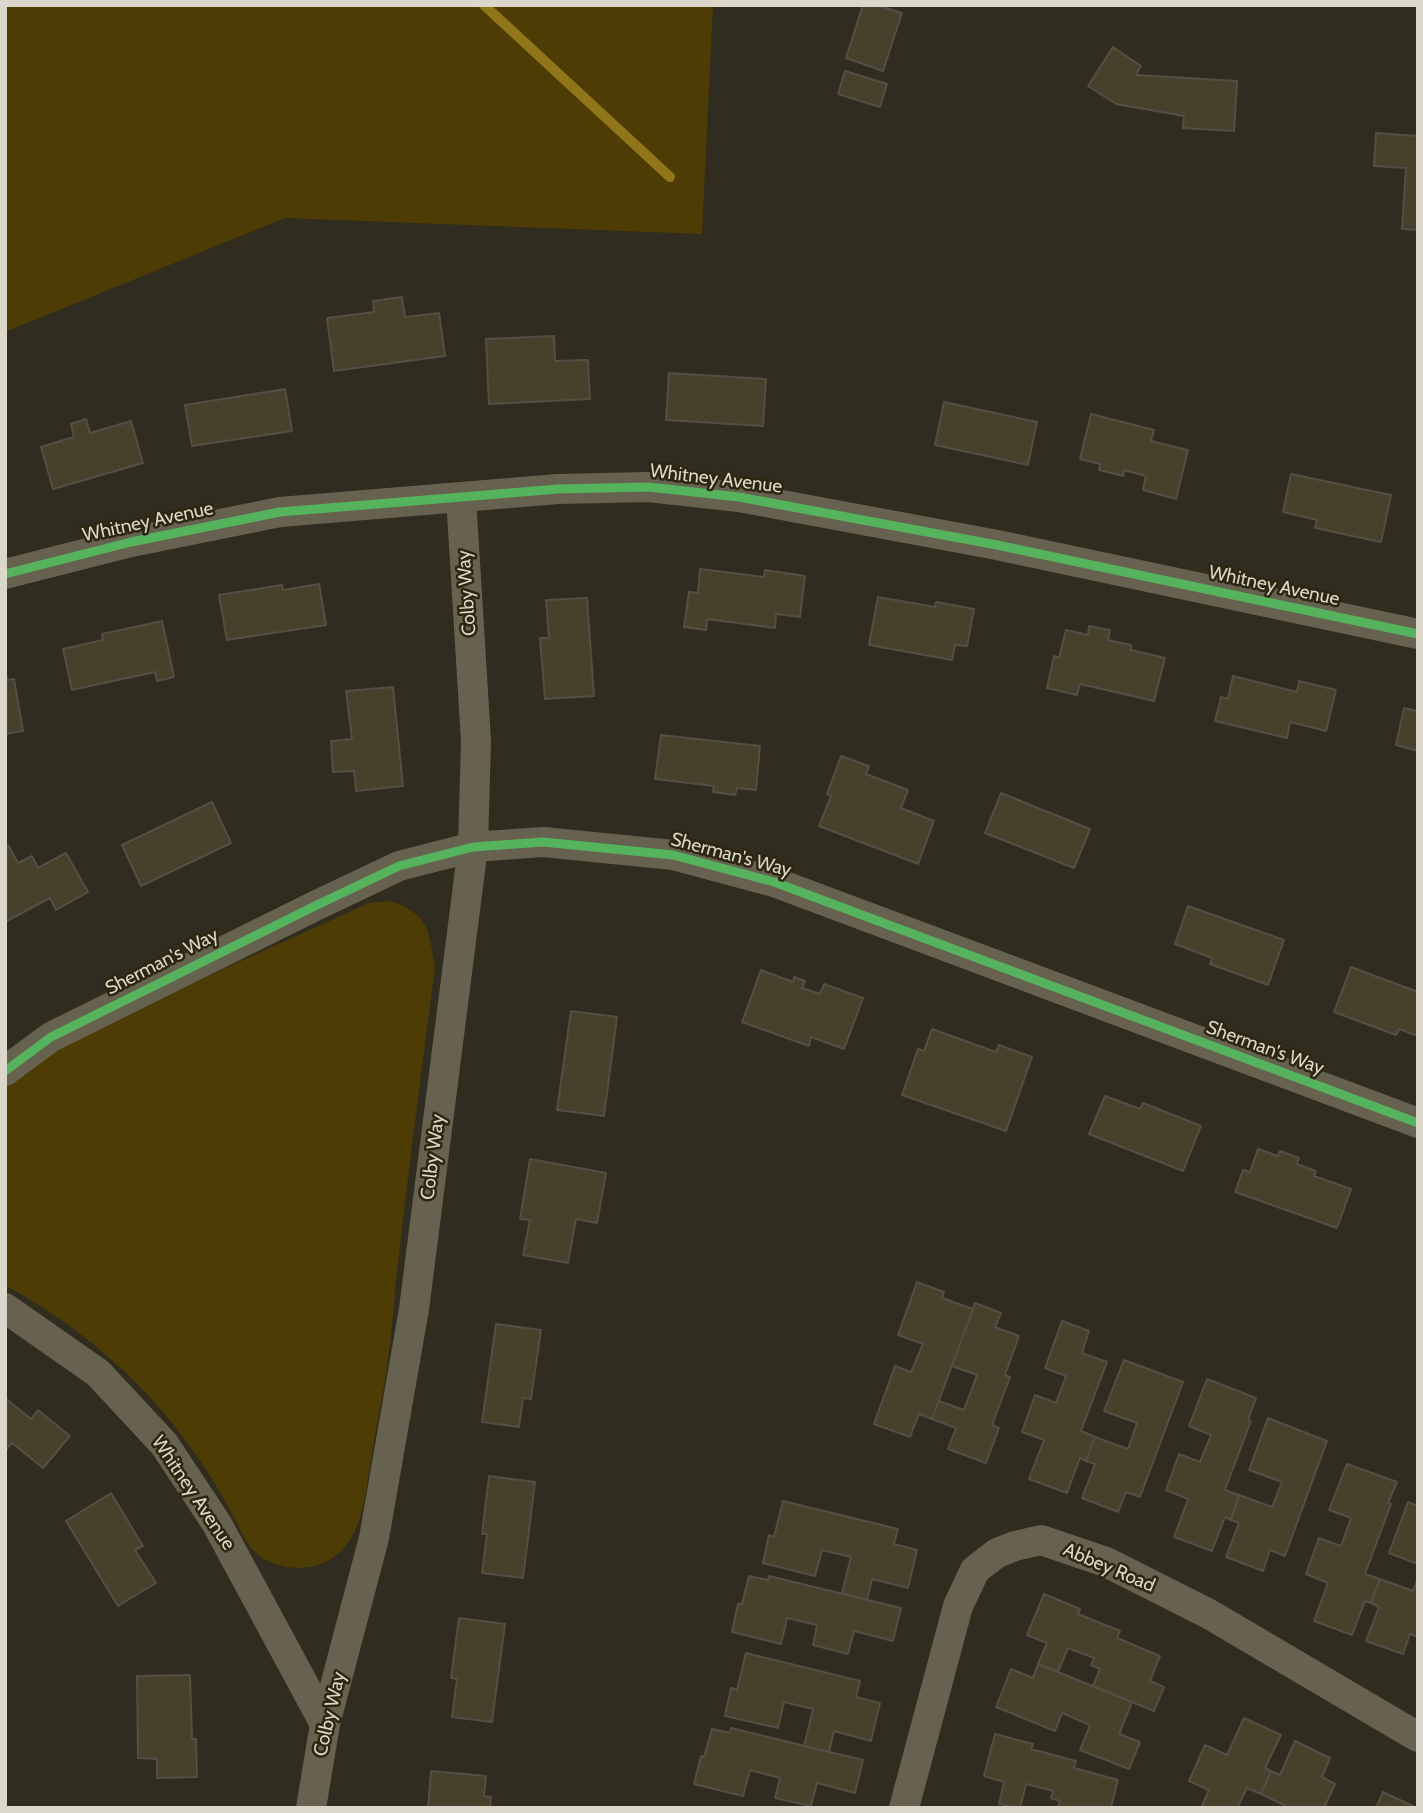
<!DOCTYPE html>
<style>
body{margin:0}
#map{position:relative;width:1423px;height:1813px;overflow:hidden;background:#312c20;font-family:Cabin,sans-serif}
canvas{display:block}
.frame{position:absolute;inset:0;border:7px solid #dbd7ca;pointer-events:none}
</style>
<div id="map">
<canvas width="1423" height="1813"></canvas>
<div class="frame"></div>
</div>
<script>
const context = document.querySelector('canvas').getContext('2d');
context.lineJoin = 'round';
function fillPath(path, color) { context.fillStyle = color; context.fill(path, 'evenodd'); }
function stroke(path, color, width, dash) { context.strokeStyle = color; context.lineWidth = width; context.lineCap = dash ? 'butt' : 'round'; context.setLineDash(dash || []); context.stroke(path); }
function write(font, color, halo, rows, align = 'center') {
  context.font = font + ' Cabin,sans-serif'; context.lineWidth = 5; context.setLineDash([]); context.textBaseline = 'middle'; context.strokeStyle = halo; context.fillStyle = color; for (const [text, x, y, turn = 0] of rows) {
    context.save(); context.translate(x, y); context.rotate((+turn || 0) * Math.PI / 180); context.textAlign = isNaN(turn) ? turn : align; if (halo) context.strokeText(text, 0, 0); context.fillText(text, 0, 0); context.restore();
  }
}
fillPath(new Path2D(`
 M5 5H713L702 234 285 218 5 332Z
 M391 901C431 915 428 931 435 967 422 1066 409 1165 398 1263 394 1295 393 1327 388 1359 384 1391 377 1422 372 1453 366 1484 365 1525 343 1549 323 1571 289 1573 264 1559 246 1548 241 1529 231 1512 219 1489 204 1465 188 1444 140 1377 77 1325 5 1285V1084L67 1040 369 903Z`), '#4d3c04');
stroke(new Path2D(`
 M484 5 670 177`), '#90751a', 10);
const building = new Path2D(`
 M863 5H877L902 13 883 71 846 58Z
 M1113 47 1141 66 1136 75 1237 81 1234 131 1183 128 1184 116 1116 104 1088 86Z
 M845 71 887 84 880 107 838 94Z
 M1376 133 1418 136V230L1402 229 1406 168 1374 166Z
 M402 297 405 317 439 313 445 356 334 371 327 318 374 312 373 301Z
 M554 336 555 361 588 360 590 399 489 404 486 339Z
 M669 373 766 379 763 426 666 420Z
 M285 389 292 431 192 446 185 405Z
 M944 402 1037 422 1028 465 935 445Z
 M1091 414 1154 430 1151 441 1188 450 1176 499 1143 490 1146 476 1124 470 1123 476 1099 470 1100 464 1080 459Z
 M86 419 90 433 131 421 143 463 53 489 41 447 74 437 71 424Z
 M1291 474 1391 495 1381 542 1315 528 1317 520 1283 512Z
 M700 569 764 577 765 570 805 576 800 617 776 614 775 628 707 619 706 630 684 627 689 592 698 593Z
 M319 584 326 625 227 640 219 595 282 585 283 590Z
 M878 597 935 607 936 602 974 609 967 646 955 645 952 660 869 645Z
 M587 598 594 696 545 699 540 638H549L546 600Z
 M162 621 174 677 157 681 155 672 72 690 63 649 103 640 102 634Z
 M1089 626 1110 630 1108 640 1131 645V650L1165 658 1154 701 1080 684 1077 695 1047 688 1054 656 1059 658 1066 630 1088 635Z
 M5 668 7 680 14 679 23 731 5 734Z
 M1233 676 1297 692 1299 681 1336 690 1326 731 1290 722 1287 738 1215 721 1221 697 1228 699Z
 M393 687 403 786 356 791 354 771 333 772 331 741 352 739 346 691Z
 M1404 708 1418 711V751L1396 745Z
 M661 735 760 746 756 790 737 788 735 795 713 792 714 786 655 779Z
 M841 756 869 766 866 774 908 790 901 808 934 821 918 864 819 826 831 796 827 794Z
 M1001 793 1090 829 1074 868 985 833Z
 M212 802 231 843 141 886 122 845Z
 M8 845 18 863 32 856 38 868 66 853 88 892 56 910 50 898 5 922V847Z
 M1188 906 1284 940 1268 985 1210 964 1212 958 1175 944Z
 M1351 967 1418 992V1036L1399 1029 1396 1035 1334 1012Z
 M761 970 793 982 794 977 805 981 802 988 820 994 824 984 863 998 844 1049 811 1037 809 1046 742 1022Z
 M571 1011 617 1017 604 1116 557 1110Z
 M932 1029 996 1052 999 1045 1032 1057 1006 1131 902 1095 918 1049 924 1051Z
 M1105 1096 1140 1109 1143 1103 1201 1126 1183 1171 1089 1134Z
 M1258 1149 1278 1156 1280 1151 1299 1158 1297 1164 1316 1171 1314 1176 1351 1189 1337 1228 1235 1192 1243 1170 1250 1172Z
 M530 1159 606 1173 597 1223 576 1219 568 1263 523 1255 530 1220 520 1219Z
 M917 1282 944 1292 942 1298 973 1309 932 1419 919 1414 910 1437 874 1424 895 1366 911 1372 923 1344 898 1335Z
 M975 1303 1001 1313 995 1327 1019 1336 1005 1375 1010 1377 992 1425 999 1428 986 1463 948 1449 956 1428 932 1419 939 1401 964 1410 977 1375 952 1366Z
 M1062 1321 1089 1331 1082 1353 1107 1362 1081 1431 1095 1437 1086 1461 1080 1458 1067 1493 1029 1479 1044 1440 1022 1432 1035 1395 1056 1403 1066 1376 1045 1368Z
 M496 1324 541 1330 531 1399 523 1398 519 1427 482 1422Z
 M1124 1360 1183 1382 1140 1497 1126 1492 1118 1512 1082 1498 1095 1464 1086 1461 1095 1437 1128 1449 1137 1423 1104 1411Z
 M1207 1379 1256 1398 1248 1420 1251 1421 1225 1490 1239 1495 1231 1520 1225 1517 1212 1551 1174 1537 1188 1499 1166 1490 1179 1454 1200 1462 1211 1435 1189 1426Z
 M5 1398 31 1419 38 1410 70 1436 43 1468 12 1443 5 1451Z
 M1268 1418 1327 1441 1285 1556 1270 1550 1263 1571 1226 1557 1239 1523 1231 1520 1239 1495 1272 1507 1282 1482 1249 1470Z
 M1347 1464 1397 1482 1388 1503 1391 1504 1365 1574 1380 1579 1371 1603 1365 1601 1352 1635 1314 1621 1328 1583 1306 1574 1319 1538 1341 1546 1351 1518 1329 1510Z
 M489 1476 535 1482 523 1578 482 1573 487 1534H482Z
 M111 1493 143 1546 135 1550 156 1583 118 1606 66 1521Z
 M783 1501 898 1529 894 1544 917 1550 908 1588 872 1579 867 1600 842 1593 851 1557 822 1550 815 1576 763 1563 769 1535 774 1537Z
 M1408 1502 1418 1506V1564L1389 1553Z
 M749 1576 768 1580 769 1576 901 1608 893 1641 854 1631 848 1654 813 1645 817 1625 787 1618 781 1644 732 1632 738 1604H742Z
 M1418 1577V1637L1410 1634 1403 1654 1366 1641 1379 1607 1371 1603 1380 1579 1413 1591Z
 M1044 1594 1080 1609 1078 1614 1120 1631 1117 1638 1160 1656 1150 1681 1164 1687 1154 1711 1093 1686 1100 1669 1091 1665 1094 1658 1068 1648 1058 1672 1038 1664 1047 1643 1027 1635Z
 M459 1618 505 1624 492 1722 452 1717 457 1679 451 1678Z
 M746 1653 860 1681 856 1697 880 1703 871 1741 834 1731 829 1752 804 1746 813 1709 784 1702 778 1728 725 1716 731 1688 737 1690Z
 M1038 1664 1132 1702 1119 1734 1140 1742 1129 1769 1080 1750 1090 1725 1062 1713 1055 1731 996 1707 1011 1669 1033 1678Z
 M190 1675 192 1739H196L197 1777 157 1778V1759L138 1758 137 1676Z
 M1244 1718 1281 1735 1265 1768 1271 1771 1261 1794 1247 1788 1237 1808H1201L1209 1790 1189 1781 1205 1745 1227 1755Z
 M731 1728 863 1760 855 1793 817 1783 811 1806 775 1798 780 1778 750 1770 743 1796 694 1784 701 1756 704 1757 712 1729 730 1733Z
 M995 1734 1033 1744 1031 1749 1076 1761 1074 1768 1118 1780 1111 1807 1115 1808H1058L1060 1801 1051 1798 1053 1791 1026 1784 1020 1808 999 1804 1004 1782 984 1776Z
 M1295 1741 1330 1758 1322 1777 1335 1784 1324 1808H1283L1284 1805 1261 1794 1271 1771 1280 1775Z
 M431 1771 486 1776 484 1796 491 1797 490 1808H428Z
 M1383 1792 1417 1808H1376Z`);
fillPath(building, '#47412c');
stroke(building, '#534f45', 2);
stroke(new Path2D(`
 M5 574 131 542 280 512 558 489 648 487 739 497 997 545 1418 634
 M5 1071 51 1037 317 905 399 866 473 847 543 842 673 855 774 882 1418 1123
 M5 1308 98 1373 164 1444 217 1524 325 1724
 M311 1808 325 1724 374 1538 414 1309 473 847 476 741 461 497
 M904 1808 958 1606 975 1570 997 1553 1015 1546 1041 1540 1106 1562 1209 1614 1418 1737`), '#67614f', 30);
stroke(new Path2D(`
 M5 574 131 542 280 512 558 489 648 487 739 497 997 545 1418 634
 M5 1071 51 1037 317 905 399 866 473 847 543 842 673 855 774 882 1418 1123`), '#56b35d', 9);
write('19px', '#dbd7ca', '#2d2611', [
 ["Whitney Avenue",716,479,7],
 ["Whitney Avenue",148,522,-12],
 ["Whitney Avenue",1274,586,12],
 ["Colby Way",467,593,-94],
 ["Sherman's Way",731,855,15],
 ["Sherman's Way",162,962,-27],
 ["Sherman's Way",1265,1048,20],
 ["Colby Way",433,1157,-83],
 ["Whitney Avenue",193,1493,56],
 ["Abbey Road",1109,1568,23],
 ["Colby Way",330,1714,-77]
]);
</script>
